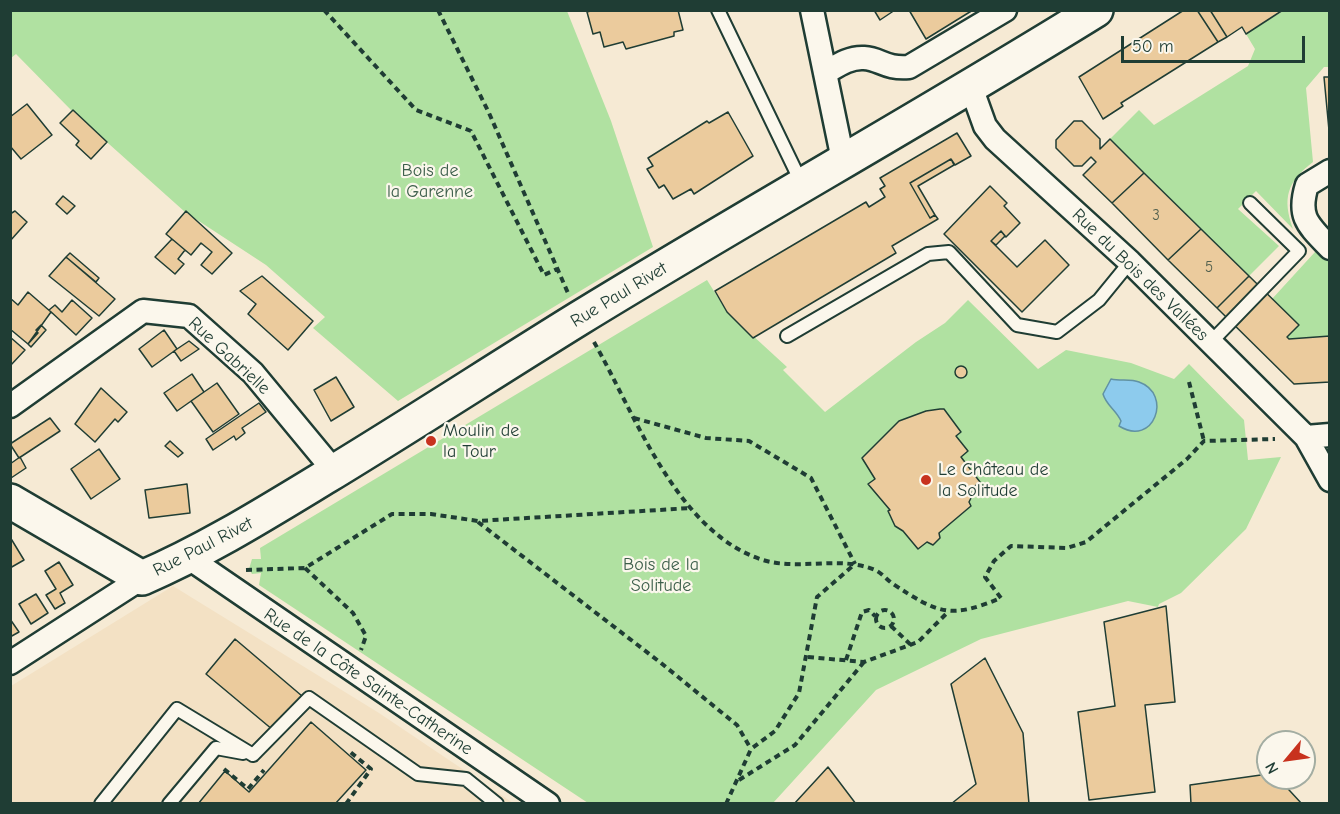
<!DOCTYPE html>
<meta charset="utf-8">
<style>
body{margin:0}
#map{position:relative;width:1340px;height:814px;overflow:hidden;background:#f6ead4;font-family:"Comic Neue",sans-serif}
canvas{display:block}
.frame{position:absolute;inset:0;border:12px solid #1f3d34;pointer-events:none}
.north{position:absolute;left:1256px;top:730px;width:60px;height:60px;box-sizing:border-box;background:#fbf7ec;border:2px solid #a3ada2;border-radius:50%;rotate:241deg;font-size:16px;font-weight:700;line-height:24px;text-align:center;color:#1f3d34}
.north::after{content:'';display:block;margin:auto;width:21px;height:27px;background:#c8321e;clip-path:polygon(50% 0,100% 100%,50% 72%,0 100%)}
.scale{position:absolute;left:1121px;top:36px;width:184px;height:27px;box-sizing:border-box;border:3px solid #1f3d34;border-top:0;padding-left:8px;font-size:18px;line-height:21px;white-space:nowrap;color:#1f3d34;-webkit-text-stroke:4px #fbf7ec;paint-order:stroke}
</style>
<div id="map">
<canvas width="1340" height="814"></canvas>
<div class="frame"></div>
<div class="north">N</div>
<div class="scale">50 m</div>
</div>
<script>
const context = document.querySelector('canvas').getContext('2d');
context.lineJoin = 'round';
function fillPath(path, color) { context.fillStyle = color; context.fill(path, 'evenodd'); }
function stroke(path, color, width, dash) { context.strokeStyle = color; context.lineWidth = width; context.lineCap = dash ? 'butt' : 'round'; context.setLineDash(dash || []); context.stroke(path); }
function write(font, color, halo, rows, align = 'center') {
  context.font = font + ' "Comic Neue",sans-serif'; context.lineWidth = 4.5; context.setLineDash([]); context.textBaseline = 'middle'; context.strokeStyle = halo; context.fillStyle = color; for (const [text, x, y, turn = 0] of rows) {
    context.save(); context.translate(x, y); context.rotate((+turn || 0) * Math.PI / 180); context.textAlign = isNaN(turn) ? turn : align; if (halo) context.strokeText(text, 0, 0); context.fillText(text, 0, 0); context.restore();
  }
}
fillPath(new Path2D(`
 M173 586 379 713 513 803 11 804V686Z`), '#f3e1c4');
fillPath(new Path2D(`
 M11 11H567L611 121 653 247 398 401 313 328 325 317 266 265 185 212 71 110 16 54 11 58Z
 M1283 11H1329V67H1324L1306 88 1313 162C1287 182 1282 198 1293 229L1256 191 1238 209 1279 246 1249 276 1110 139 1139 110 1154 125 1248 66 1255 49 1246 34Z
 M1329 251V336L1289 339 1287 337 1298 325 1272 299 1315 252Z
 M707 280 727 312 787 367 783 370 825 412 916 342 945 323 968 300 1038 369 1066 350 1131 363 1174 379 1189 364 1244 420 1248 460 1281 457 1246 529 1181 593 1159 604 1158 607 1128 601 981 639 876 690 773 803H588L259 585 261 573 252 574 249 569 252 559H261L260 548Z`), '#b0e1a1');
const water = new Path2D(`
 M1111 379C1120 381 1131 379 1139 382 1173 394 1154 448 1119 426L1121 421C1116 410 1106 405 1103 394Z`);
fillPath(water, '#8dcbed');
stroke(water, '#6192a3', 1.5);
const building = new Path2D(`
 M594 10H678L683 30 674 32V36L626 49 623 42 604 47 600 32 593 34 587 12Z
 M874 10H895L880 20Z
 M909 10H973L926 39Z
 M1184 10H1197L1218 42 1121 103 1123 106 1103 119 1079 77Z
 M1197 10H1210L1227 37 1218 42Z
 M1210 10H1283L1246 34 1242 27 1227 37Z
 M1324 77H1330V141Z
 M27 104 52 135 21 159 10 146V117Z
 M73 110 107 142 91 159 76 145 79 141 60 123Z
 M728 112 753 156 694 194 691 189 673 199 664 185 659 188 647 169 653 166 648 158 707 121 709 123Z
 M1074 121H1082L1100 139V149L1110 139 1144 173 1112 203 1083 175 1096 162 1091 157 1082 166H1074L1056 148V140Z
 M957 133 971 156 955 165 951 159 910 183 930 218 935 215 938 219 892 246 896 253 753 338 727 312 715 291 866 202 869 207 885 197 880 189 885 186 880 178Z
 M951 159 954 165 918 186 935 215 930 218 910 183Z
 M1144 173 1201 229 1168 260 1112 203Z
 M990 186 1007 203 1004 206 1020 223 1006 237 1001 231 991 241 1017 267 1045 240 1069 265 1022 312 944 234Z
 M63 196 75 206 67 214 56 204Z
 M15 211 27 222 10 241V214Z
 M186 211 232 253 212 274 201 265 212 252 201 243 191 255 166 234Z
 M1201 229 1249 276 1217 308 1168 260Z
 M1001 231 1005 236 996 245 991 241Z
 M172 239 185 250 178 259 184 264 175 274 155 257Z
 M70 253 99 278 96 282 66 257Z
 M66 257 115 299 99 316 49 276Z
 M262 276 313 321 288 350 248 314 256 304 240 291Z
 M1249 276 1299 325 1287 337 1289 339 1330 336V382L1294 384 1217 308Z
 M28 292 51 312 28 344 10 329V298L18 305Z
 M72 300 92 318 76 335 49 310 55 305 62 312Z
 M41 325 46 330 31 347 28 344 38 333 36 330Z
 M164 330 177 349 152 367 139 349Z
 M10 337 25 350 10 366Z
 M189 341 199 349 181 361 174 351Z
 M955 372a6 6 0 1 1 12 0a6 6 0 1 1-12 0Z
 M192 374 204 392 177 411 164 393Z
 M336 377 354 407 331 421 314 390Z
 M217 383 239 414 213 432 191 401Z
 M101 388 127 412 118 422 115 419 95 442 75 424Z
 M259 403 266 412 242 428 245 433 236 440 234 436 213 450 206 439Z
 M940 409H944L961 432 956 436 968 451 961 457 980 482 971 489 972 496 969 502 971 506 939 533 940 538 933 545 927 542 918 549 903 531 895 526 888 511 890 510 868 484 875 479 862 458 899 421 926 411Z
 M50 418 60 431 19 458 10 444Z
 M170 441 183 453 178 457 165 446Z
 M99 449 120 479 91 499 71 469Z
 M20 457 26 468 11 478 10 464Z
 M187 484 190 513 149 518 145 490Z
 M10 537 24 560 10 568Z
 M59 562 73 585 60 593 65 603 55 609 46 595 56 589 45 571Z
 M36 594 48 613 31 624 19 604Z
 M1166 606 1175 702 1145 705 1155 792 1089 800 1078 712 1115 706 1104 622Z
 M10 619 19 632 10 637Z
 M235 639 302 696 273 730 206 674Z
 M985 658 1023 733 1029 804H951L976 784 951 684Z
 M311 722 366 770 335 804H198L225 771 249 792Z
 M828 767 856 804H794Z
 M1268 774V778H1278L1302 804H1191L1190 785Z`);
fillPath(building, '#ebcb9d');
stroke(building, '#1f3d34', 1.5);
const lane = new Path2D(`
 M718 10 802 184
 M787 336 928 254 949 252 1017 325 1057 332 1099 300 1130 262
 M1211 342 1299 251 1250 203
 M253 755 309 698 418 774 466 779 497 804
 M101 804 177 709 253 755
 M169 804 216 748 243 753`);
const street = new Path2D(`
 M812 10 843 160
 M825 73C837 66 849 57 864 58 881 59 885 69 909 67L1005 10
 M971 87 985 126 995 139 1130 262 1306 437 1330 480
 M1330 171 1307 185C1297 217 1308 225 1330 248
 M10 406 143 311 189 316 253 373 335 472
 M1306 437 1330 435
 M189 558 548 804
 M10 663 142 578`);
const secondary = new Path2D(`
 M10 501 142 578C207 550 266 513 327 476 411 425 494 371 578 319 749 214 925 116 1096 10`);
stroke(lane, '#1f3d34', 16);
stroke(street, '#1f3d34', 27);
stroke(secondary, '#1f3d34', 38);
stroke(new Path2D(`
 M324 10 416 110 471 131 544 275 557 269
 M438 10 489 113 568 293
 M594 342C635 414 677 533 763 560 799 571 840 555 875 570 882 573 887 580 893 584 939 614 950 619 1001 598L985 577 994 561 1011 546 1067 548 1086 542 1187 459 1204 441 1275 439
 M1189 382 1204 441
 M634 418 706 438 749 441 811 478 855 564
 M478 522 661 663 737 725 751 749
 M305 568 353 613 366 636 361 650
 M246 570 305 568 392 514H431L478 521 691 508
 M876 619a9 9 0 1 1 18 0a9 9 0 1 1-18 0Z
 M891 626 911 645
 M808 657 864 662 918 642 947 613
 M846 660 862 612 869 610 875 616
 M224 769 248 789 264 770
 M739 780 795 745 864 662
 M346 804 371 769 349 751
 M726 804 751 749 775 731 799 693 817 597 855 564`), '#1f3d34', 4, [6, 4.5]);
stroke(lane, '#fbf7ec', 12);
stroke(street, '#fbf7ec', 22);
stroke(secondary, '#fbf7ec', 33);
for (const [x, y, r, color] of [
 [431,441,6,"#c8321e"],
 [926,480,6,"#c8321e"]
]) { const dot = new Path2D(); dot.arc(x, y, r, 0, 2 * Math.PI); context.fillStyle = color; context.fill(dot); stroke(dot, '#fbf7ec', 2); }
write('15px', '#52604e', null, [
 ["3",1156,216],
 ["5",1209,268]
]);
write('18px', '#3c5e4a', '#fbf7ec', [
 ["Bois de",430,171],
 ["la Garenne",430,192],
 ["Bois de la",661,565],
 ["Solitude",661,586]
]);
write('18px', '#1f3d34', '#fbf7ec', [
 ["Rue du Bois des Vallées",1140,275,44],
 ["Rue Paul Rivet",619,295,-31],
 ["Rue Gabrielle",229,356,43],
 ["Rue Paul Rivet",203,547,-27],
 ["Rue de la Côte Sainte-Catherine",368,682,34]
]);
write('18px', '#1f3d34', '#fbf7ec', [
 ["Moulin de",443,431],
 ["la Tour",443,452],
 ["Le Château de",938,470],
 ["la Solitude",938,491]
], 'left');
</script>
